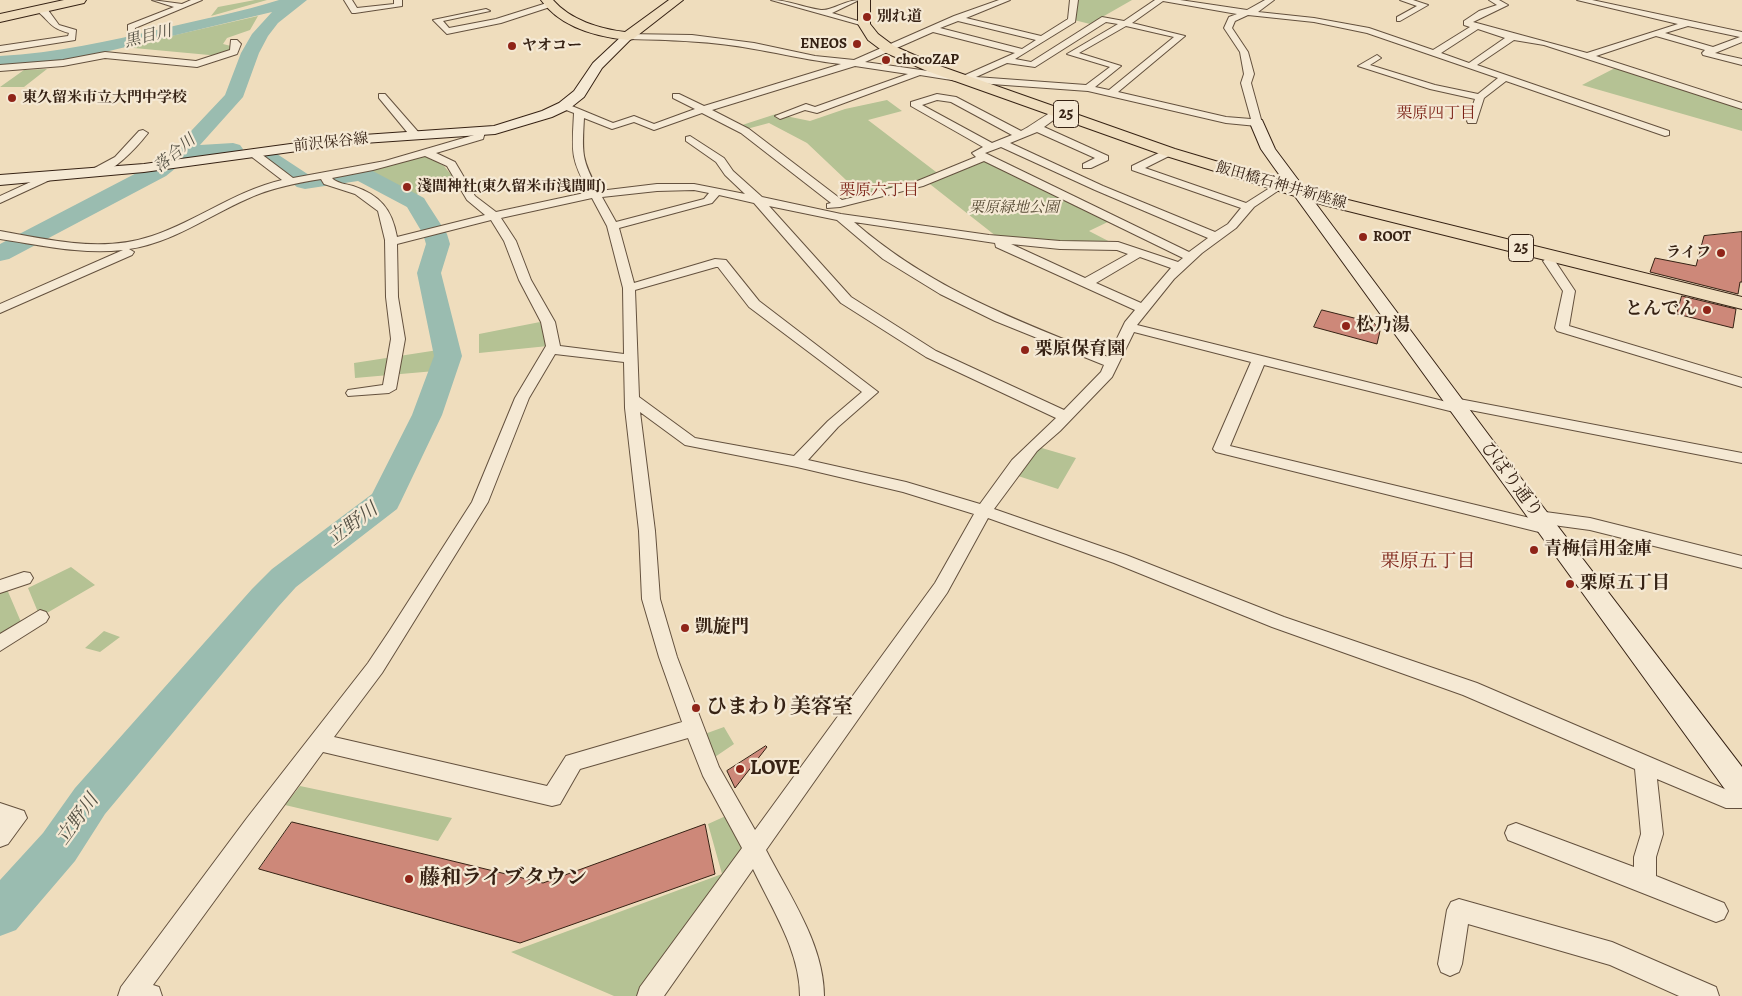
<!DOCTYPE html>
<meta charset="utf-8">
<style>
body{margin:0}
canvas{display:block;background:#efddbd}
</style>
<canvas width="1742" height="996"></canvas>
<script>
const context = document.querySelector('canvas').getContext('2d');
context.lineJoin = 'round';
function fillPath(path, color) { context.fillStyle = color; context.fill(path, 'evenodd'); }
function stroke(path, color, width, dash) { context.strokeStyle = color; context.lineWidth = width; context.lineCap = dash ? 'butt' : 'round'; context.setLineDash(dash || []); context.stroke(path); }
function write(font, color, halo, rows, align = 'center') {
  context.font = font + ' Alegreya,"Noto Serif JP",serif'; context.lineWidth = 4.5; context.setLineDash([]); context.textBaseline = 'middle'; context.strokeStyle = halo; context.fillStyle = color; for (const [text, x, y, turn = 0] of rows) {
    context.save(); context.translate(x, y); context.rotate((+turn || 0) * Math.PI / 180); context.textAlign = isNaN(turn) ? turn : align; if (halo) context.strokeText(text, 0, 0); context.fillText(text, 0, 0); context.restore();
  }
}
fillPath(new Path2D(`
 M255 0H267L211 16 218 7Z
 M1075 0H1132L1090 24 1074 20Z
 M258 16 250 30 227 38 223 44 231 46 229 52 220 56 123 47Z
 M1617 67 1742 108V131L1582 85Z
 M47 69 24 87H0L24 70Z
 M887 100 902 111 868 120 940 175 986 157 1112 220 1089 231 1118 246 1001 240 926 181 865 198 807 143 769 123 743 130 736 127 776 114 810 121 845 109Z
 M426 156 444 166 457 182 412 196 361 171Z
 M540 322 548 346 479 353V334Z
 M438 350 435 371 355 378 354 363Z
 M1035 446 1076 458 1058 489 1012 474Z
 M71 567 95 585 40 617 28 588Z
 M6 587 21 622 3 634 0 633V589Z
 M104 631 120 637 100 652 85 648Z
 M724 727 734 744 709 761 755 850 649 996H614L511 952 722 874 708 824 728 815 699 736Z
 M300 786 452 818 438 841 285 805Z`), '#b5c294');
fillPath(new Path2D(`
 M279 0H307L278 23 268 36 259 53 243 97 200 145 233 143 240 145 243 149 240 153 187 159 166 176 9 259 0 261V244L150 166 174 149 225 95 241 53 252 34 272 12 84 57 42 63 0 66V56C56 53 110 41 165 28 203 19 241 12 279 0Z
 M267 150 274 152 309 175 361 168 369 169 424 198 427 203 447 234 450 244 441 273 462 356 442 415 401 501 397 509 296 587 278 607 105 814 75 861 16 930 0 936V880L43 833 75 788 252 589 272 569 372 494 412 415 434 356 417 273 426 244 423 234 407 207 358 181 305 189 297 187 260 160 257 156 260 152Z`), '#9abcb0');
const building = new Path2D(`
 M1742 232V282H1740L1738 294 1650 272 1655 258 1696 266 1704 236Z
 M1682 296 1736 309 1733 328 1677 314Z
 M1322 310 1374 323 1380 331 1377 344 1314 327Z
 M766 746 767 747 735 788 727 771Z
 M292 822 543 883 705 824 715 874 520 943 259 869Z`);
fillPath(building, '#cd8879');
stroke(building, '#362214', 1);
const street = new Path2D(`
 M152 0 182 4 191 0H202L135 28 134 36H128V25L174 7Z
 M344 0H352L357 8 394 4V0H402V6L355 13H352Z
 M771 0C789 0 804 8 821 10 831 11 846 0 859 0L832 13 868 24 864 26Z
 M999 0H1010L966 18 1041 36 1068 19 1070 0H1078L1075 22 1015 59 1031 62 1102 17 1124 21 1155 0H1180L1247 10 1265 0H1274L1258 12 1314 18 1369 28 1433 50 1470 27 1464 25V21L1479 11 1497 5 1489 0H1499L1508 5 1473 22 1587 53 1678 24 1577 0H1592L1742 32V42L1715 53 1742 59V65L1703 55 1702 53 1705 50 1656 36 1596 56 1742 103V109L1544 45 1514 40 1477 65 1669 131V135L1665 136 1506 81 1484 98 1476 123H1468L1467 121 1475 99 1430 89 1358 66 1377 55 1381 58 1370 65 1435 85 1478 94 1498 78 1367 33 1314 22 1248 15 1235 21 1232 28 1248 52 1254 74 1251 83 1262 123 1257 126 1226 123 1088 91 964 82 920 75 817 113 805 110 780 119 775 116 806 104 815 107 908 74 855 66 712 110 749 129 842 200 915 182 976 157 972 153 983 147 911 106V102L937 94 956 97 1021 131C1031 127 1054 107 1063 109V113L1044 127 1108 156V160L1091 168H1083V164L1095 158 1037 132 1010 143 1103 186 1215 232 1228 224 1241 208 1132 170V166L1165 150H1173V154L1145 168 1246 203 1276 184 1280 183 1285 186 1254 207 1236 228 1202 253 1174 279 1137 325 1447 402 1454 398 1742 453V463L1465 409 1463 412 1458 413 1264 365 1230 446 1530 518 1532 513 1538 511 1590 518 1742 556V568L1590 530 1553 525 1555 528 1553 532 1547 534 1216 452 1213 449 1251 362 1134 332 1112 377 1060 431 1037 451 994 509 1126 555 1284 617 1477 683 1727 790H1742V808H1726L1657 779 1663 834 1656 857V876L1724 903 1728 911 1724 919 1716 922 1508 840 1505 833 1508 826 1516 823 1634 867V857L1641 834 1635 769 1463 695 1272 627 1114 563 988 518 947 593 766 850C789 895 824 944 824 996H800C800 951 772 909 753 869L664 996H637L640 987 742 848 703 776 688 738 580 769 560 804 552 806 323 752 153 985 159 987 162 996H118L121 987 247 818 368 663 390 630 472 502 515 398 546 346 541 322 519 280 504 241 491 220 397 244 398 297 405 339 396 389 389 393 348 396 346 393 348 390 383 385 391 339 386 297 385 240 378 211 355 194 324 184 321 179C296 183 270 188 247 199 208 216 172 243 129 249L134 252 132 255 0 313V304L123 250C82 255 41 245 0 239V231C50 240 102 253 152 236 197 221 235 191 282 180L248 154V150H256L293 178 385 161 474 135 476 130 480 129 485 132 483 139 436 153 455 162 475 196 496 212 589 192C570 158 572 152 574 113L561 108V104H567L613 123 634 116 654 124 695 109 673 98V94H679L704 106 841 64C812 61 784 54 754 49 713 41 670 40 628 39L624 36 625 34 692 35 754 43 815 56 854 60 954 16ZM1163 1 1237 14 1229 17 1224 28 1240 52 1244 74 1241 83 1251 119 1226 117 1118 92 1185 36 1132 23ZM958 21 1036 40 1022 49 940 28ZM1106 22 1118 24 1067 54 1110 67 1086 85 976 77 1007 63 1035 67ZM1126 26 1174 37 1109 90 1095 87 1121 66 1079 53ZM1688 26 1740 37 1713 47 1665 33ZM1478 29 1505 38 1469 63 1441 53ZM933 32 1015 53 963 76 865 62ZM937 100 951 102 1012 135 992 143 922 105ZM702 113 741 133 831 203 827 204V208L840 207 923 186 984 161 1183 258 1178 262 1118 242 1060 241 989 235 841 214 762 197 733 171 724 158 690 136 686 137V141L716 162 725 175 745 194 694 184H657L599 191C581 160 582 152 584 118L612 129 634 122 654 130ZM1001 147 1095 190 1208 238 1189 252 985 153ZM425 156 447 166 467 200 485 215 397 237C392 209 380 195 353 186 346 184 336 183 332 178L373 170ZM694 190 709 193 704 199 616 222 602 197 657 191ZM719 195 754 203 841 303 926 357 1056 418 1012 460 980 504 906 482 808 460 838 427 878 392 759 301 726 260 715 259 634 283 619 228 712 203ZM592 198 607 226 623 288 624 354 560 346 555 322 531 280 516 241 501 218ZM769 206 837 220 883 259 940 294 995 321 1104 365 1101 372 1064 410 936 351 851 297ZM854 222 995 243 996 247 1135 310 1125 322 1108 357C1016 320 931 289 854 222ZM1011 244 1060 249 1117 250 1128 254 1085 278ZM1140 257 1171 268 1141 303 1096 283ZM716 267H718L749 307 862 392 828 421 794 456 695 438 639 397 635 290ZM555 354 624 362 625 408 639 531 642 599 659 657 682 722 566 756 547 786 334 737 382 673 488 502 529 398ZM640 412 685 445 797 467 903 492 974 514 935 583 755 830 719 767 677 657 660 599 655 531Z
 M1400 0H1413L1428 5 1400 21H1397V17L1417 6Z
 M550 2H553V6L501 23 447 34 433 20 486 9 490 11 443 21 449 28 496 19Z
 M40 8 48 10 59 25 76 30 75 40 0 52V46L68 36 69 33C48 27 51 22 36 10Z
 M231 40H237L241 44 237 54 197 67 105 58 63 66 0 71V65L63 60 105 52 196 61 230 50Z
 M379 94H385L420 134V138H412L379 98Z
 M143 130 148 133C138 146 108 180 89 175V171L115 157 139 131Z
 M48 174 52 175V179L0 203V196Z
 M1549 257 1553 258 1575 291 1569 326 1742 378V387L1557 331 1555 328 1563 291 1543 261Z
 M24 572 30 573 33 578 30 583 0 593V580Z
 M40 610 46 612 49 617 46 622 0 651V634Z
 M0 803 24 811 27 818 8 844 0 847Z
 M1459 899 1612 942 1716 987 1719 996H1679L1610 965 1468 924 1462 964 1459 972 1450 976 1441 972 1438 964 1447 910 1451 902Z`);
const secondary = new Path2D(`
 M628 32 632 34V38L602 68 584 97 569 109 552 117 495 134 349 144 144 172 0 185V175L144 164 349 136 494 126 542 111 559 103 574 91 593 63 624 34Z
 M1257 119 1262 120 1275 149 1517 473 1742 767V803L1732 799 1273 166 1261 149 1250 123Z`);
const primary = new Path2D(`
 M64 0H86L84 3 0 22V14Z
 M541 0H553C570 20 600 29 625 32L669 0H683L633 39 628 40C597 37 560 27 541 0Z
 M858 0H870V24L878 34 894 46 937 65 1175 149 1336 197 1742 297V309L1324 205 1163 155 927 71 884 52 868 40 858 24Z`);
stroke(street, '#64513e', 2);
stroke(secondary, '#362214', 2);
stroke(primary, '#362214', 2);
fillPath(street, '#f5e9d4');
fillPath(secondary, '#f5e9d4');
fillPath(primary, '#efddbd');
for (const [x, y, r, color] of [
 [867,17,5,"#8f2418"],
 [857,44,5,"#8f2418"],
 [512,46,5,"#8f2418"],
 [886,60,5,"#8f2418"],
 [12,98,5,"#8f2418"],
 [407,187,5,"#8f2418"],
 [1363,237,5,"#8f2418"],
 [1721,253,5,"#8f2418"],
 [1707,310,5,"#8f2418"],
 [1346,326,5,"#8f2418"],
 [1025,350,5,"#8f2418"],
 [1534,550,5,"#8f2418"],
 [1570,584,5,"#8f2418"],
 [685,628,5,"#8f2418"],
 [696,708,5,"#8f2418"],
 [740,769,5,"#8f2418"],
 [409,879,5,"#8f2418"]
]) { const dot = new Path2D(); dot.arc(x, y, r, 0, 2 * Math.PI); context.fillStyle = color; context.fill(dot); stroke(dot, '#f5e9d4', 2); }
write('bold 15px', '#362214', '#f5e9d4', [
 ["別れ道",877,17],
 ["ENEOS",847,44,"right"],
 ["ヤオコー",522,46],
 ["chocoZAP",896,60],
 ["東久留米市立大門中学校",22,98],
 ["淺間神社(東久留米市浅間町)",417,187],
 ["ROOT",1373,237],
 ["ライフ",1711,253,"right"]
], 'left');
write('15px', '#362214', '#f5e9d4', [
 ["前沢保谷線",331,143,-6],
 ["飯田橋石神井新座線",1281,186,16]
]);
write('italic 15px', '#564a34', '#f5e9d4', [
 ["栗原緑地公園",1014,208]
]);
write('italic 16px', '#545043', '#f5e9d4', [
 ["黒目川",148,37,-14],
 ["落合川",175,154,-40]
]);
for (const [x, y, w] of [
 [1066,114,25],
 [1521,248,25]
]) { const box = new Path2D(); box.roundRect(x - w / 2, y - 13.5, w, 27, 4); context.fillStyle = '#f5e9d4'; context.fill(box); stroke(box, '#362214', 1); }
write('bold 16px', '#362214', null, [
 ["25",1066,114],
 ["25",1521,248]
]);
write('16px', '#7a1f14', '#f5e9d4', [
 ["栗原四丁目",1436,114],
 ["栗原六丁目",879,191]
]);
write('bold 18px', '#362214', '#f5e9d4', [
 ["とんでん",1697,310,"right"],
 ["松乃湯",1356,326],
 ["栗原保育園",1035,350],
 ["青梅信用金庫",1544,550],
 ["栗原五丁目",1580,584],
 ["凱旋門",695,628]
], 'left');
write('18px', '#362214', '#f5e9d4', [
 ["ひばり通り",1511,480,53]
]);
write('italic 19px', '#545043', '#f5e9d4', [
 ["立野川",353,525,-37],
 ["立野川",78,820,-54]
]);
write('19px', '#7a1f14', '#f5e9d4', [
 ["栗原五丁目",1428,562]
]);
write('bold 21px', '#362214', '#f5e9d4', [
 ["ひまわり美容室",706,708],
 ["LOVE",750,769],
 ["藤和ライブタウン",419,879]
], 'left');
</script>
